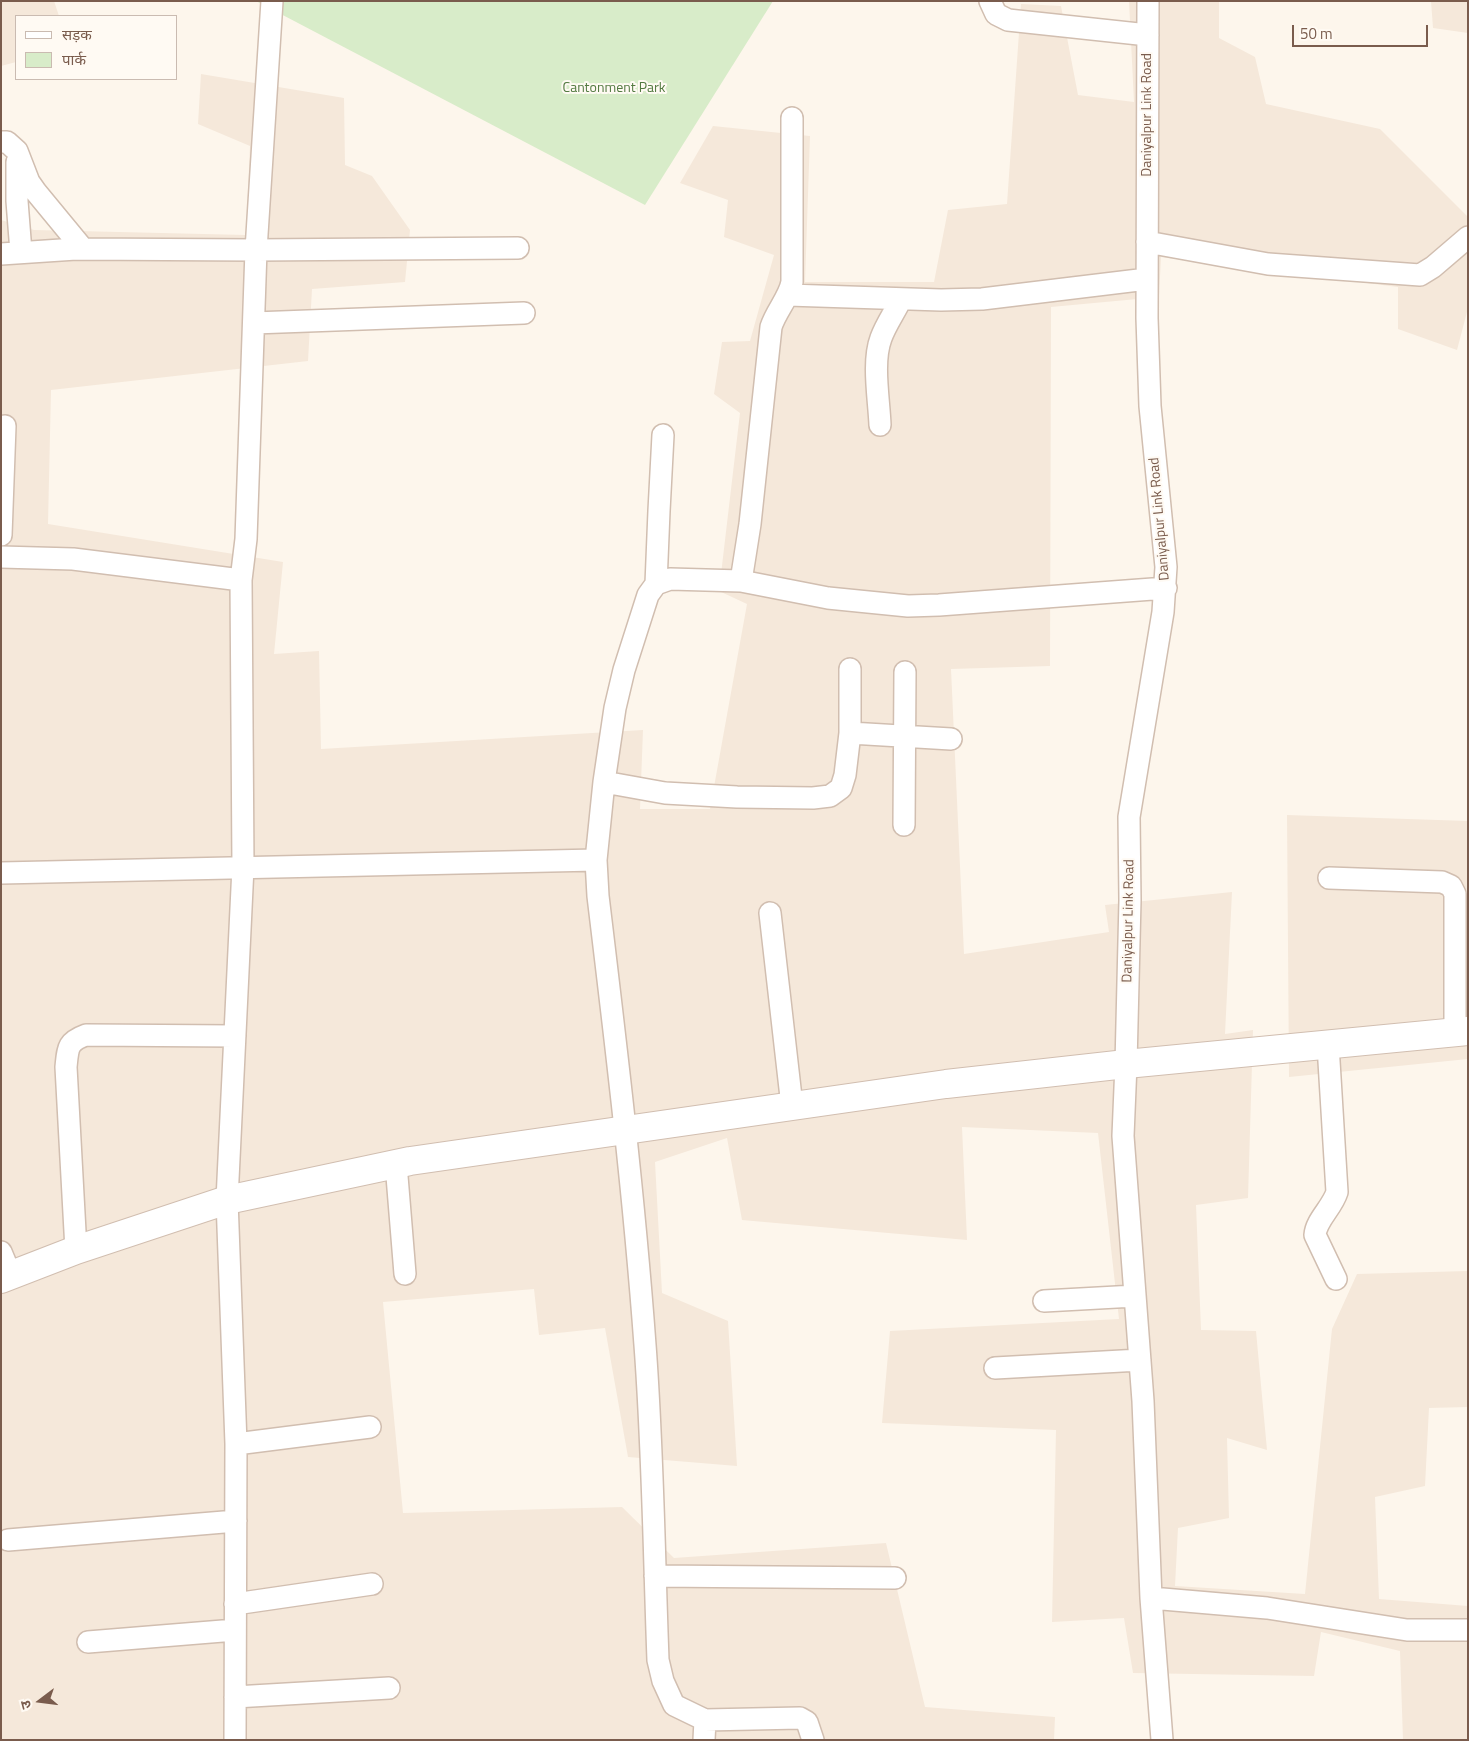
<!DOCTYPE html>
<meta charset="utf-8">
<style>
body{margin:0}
#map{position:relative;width:1469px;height:1741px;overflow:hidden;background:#fdf6ec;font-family:"Titillium Web","Noto Sans Devanagari",sans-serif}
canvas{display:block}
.frame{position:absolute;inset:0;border:2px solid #7a5c4d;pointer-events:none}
.legend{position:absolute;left:15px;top:15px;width:162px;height:65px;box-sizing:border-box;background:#fffaf3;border:1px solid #cabbb1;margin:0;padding:6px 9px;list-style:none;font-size:15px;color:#7a5c4d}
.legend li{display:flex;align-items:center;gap:10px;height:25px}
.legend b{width:25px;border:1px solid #cabbb1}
.north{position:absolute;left:15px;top:1676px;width:50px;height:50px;-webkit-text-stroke:4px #fffaf3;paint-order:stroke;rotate:255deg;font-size:14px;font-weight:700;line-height:20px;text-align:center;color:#7a5c4d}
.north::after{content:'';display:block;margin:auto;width:18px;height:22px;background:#7a5c4d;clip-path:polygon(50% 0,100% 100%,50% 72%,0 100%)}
.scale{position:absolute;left:1292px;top:25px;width:136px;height:22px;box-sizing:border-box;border:2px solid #7a5c4d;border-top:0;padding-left:6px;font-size:15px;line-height:18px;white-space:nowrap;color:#7a5c4d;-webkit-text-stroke:4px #fffaf3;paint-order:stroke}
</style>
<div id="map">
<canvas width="1469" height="1741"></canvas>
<div class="frame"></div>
<ul class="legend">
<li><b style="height:6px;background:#fff"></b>सड़क</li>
<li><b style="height:14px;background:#d8ecc9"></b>पार्क</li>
</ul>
<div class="north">उ</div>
<div class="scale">50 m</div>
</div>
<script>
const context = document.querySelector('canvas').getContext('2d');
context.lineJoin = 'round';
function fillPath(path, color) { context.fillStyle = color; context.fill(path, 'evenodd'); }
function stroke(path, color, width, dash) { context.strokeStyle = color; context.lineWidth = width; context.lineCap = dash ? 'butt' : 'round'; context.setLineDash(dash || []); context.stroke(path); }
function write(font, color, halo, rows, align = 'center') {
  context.font = font + ' "Titillium Web",sans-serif'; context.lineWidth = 4; context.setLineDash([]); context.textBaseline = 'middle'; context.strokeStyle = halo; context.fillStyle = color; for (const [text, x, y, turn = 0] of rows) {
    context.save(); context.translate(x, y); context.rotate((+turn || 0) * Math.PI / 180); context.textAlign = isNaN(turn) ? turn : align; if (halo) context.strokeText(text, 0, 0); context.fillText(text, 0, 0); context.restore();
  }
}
fillPath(new Path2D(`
 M1 1H54L59 16H16V62L1 66Z
 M1129 1H1219V38L1255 57 1266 104 1380 129 1468 217V308L1457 350 1398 329V287L1161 257 1159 297 1051 307 1050 666 951 669 964 954 1109 932 1105 905 1232 892 1225 1034 1253 1030 1248 1198 1196 1205 1201 1330 1256 1331 1267 1450 1227 1438 1229 1518 1178 1528 1175 1586 1305 1594 1332 1329 1357 1274 1468 1271V1407L1429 1408 1425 1486 1375 1497 1379 1599 1468 1606V1740H1403L1400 1651 1321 1632 1314 1676 1133 1673 1124 1618 1052 1622 1056 1430 882 1423 890 1331 1119 1319 1098 1133 962 1127 967 1240 742 1220 727 1138 655 1162 662 1293 728 1321 737 1466 628 1457 605 1328 539 1335 534 1289 383 1302 403 1513 622 1507 674 1558 886 1543 925 1707 1055 1717 1054 1740H1V220L34 230 246 235 250 146 198 124 201 74 344 98 345 165 372 176 410 230 405 282 312 289 308 361 51 390 48 524 283 562 274 654 319 651 321 749 643 730 640 809H710L747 604 719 591 740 413 714 394 722 342 750 341 774 255 724 237 728 200 680 183 713 126 810 136 805 282H934L948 210 1007 204 1021 4 1061 6 1078 95 1134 102Z
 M1431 1H1468V33L1433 28Z
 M1287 815 1468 821V1059L1289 1077Z`), '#f5e8da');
fillPath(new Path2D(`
 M256 1H773L645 205Z`), '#d8ecc9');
const minor = new Path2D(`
 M990 1 996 14 1008 20 1148 35
 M1148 1 1147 318 1150 406 1166 567 1163 612 1129 817 1130 900 1126 1064 1123 1136 1143 1401 1151 1598 1162 1740
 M1 142H7L17 151 29 182 36 192 83 249
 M17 162V201L21 252
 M1147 242 1268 264 1420 275 1433 267 1468 237
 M1 254 76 249 256 250 518 248
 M788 295 941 300 982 299 1147 279
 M254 323 524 313
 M880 425C879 399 872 362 881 338 886 324 895 312 901 299
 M1 535 5 426
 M1 557 73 559 241 580
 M741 581 750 524 771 327C776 311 789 298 792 282V118
 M656 584 659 511 663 435
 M850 733 951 739
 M604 782 665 793 737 797 813 798 830 796 841 788 845 775 850 733V669
 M904 825 905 672
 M1 873 596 860
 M1329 878 1442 882 1451 886 1455 894V1033
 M770 913 792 1106
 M1328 1045 1337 1192C1332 1208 1316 1220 1315 1235L1336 1279
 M396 1164 405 1274
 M76 1250 66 1067C68 1048 67 1042 86 1035L235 1036
 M1 1252 11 1276
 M1044 1301 1135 1296
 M995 1368 1140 1360
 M236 1444 370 1427
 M8 1540 236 1521
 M655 1576 895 1578
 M1151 1598 1267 1608 1407 1630H1468
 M235 1604 372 1584
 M88 1642 235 1630
 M235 1697 389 1688
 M235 1740 236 1444 227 1200 243 867 241 580 246 539 256 250 272 1
 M704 1740 705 1720
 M813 1740 807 1722 800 1718 705 1720 674 1705 663 1681 658 1660C654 1555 653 1450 645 1345 634 1195 616 1045 598 896L596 860 604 782 615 708 624 670 648 595 656 584 670 579 741 581 828 598 908 606 939 605 1166 588`);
const tertiary = new Path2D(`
 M1 1279 76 1250 227 1200 410 1161 946 1084 1126 1064 1468 1031`);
stroke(minor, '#d1beb0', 24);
stroke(tertiary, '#d1beb0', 30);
stroke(minor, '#fff', 21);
stroke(tertiary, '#fff', 28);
write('14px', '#537a41', '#fffaf3', [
 ["Cantonment Park",614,89]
]);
write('14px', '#7a5c4d', '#fffaf3', [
 ["Daniyalpur Link Road",1148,115,-90],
 ["Daniyalpur Link Road",1160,519,-95],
 ["Daniyalpur Link Road",1129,921,-89]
]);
</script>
